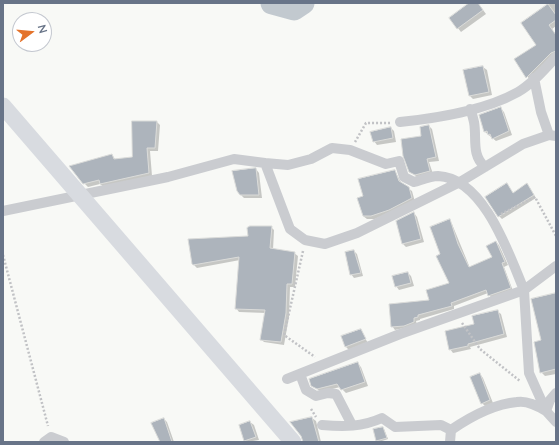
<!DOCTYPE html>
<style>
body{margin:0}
#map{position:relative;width:559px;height:445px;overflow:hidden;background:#f8f9f6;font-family:Lato,sans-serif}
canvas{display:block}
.frame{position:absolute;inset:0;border:4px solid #687488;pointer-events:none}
.north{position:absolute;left:12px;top:12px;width:40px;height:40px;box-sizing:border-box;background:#fff;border:1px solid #c3c7cf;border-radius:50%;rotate:74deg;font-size:11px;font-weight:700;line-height:16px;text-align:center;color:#687488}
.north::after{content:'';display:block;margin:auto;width:14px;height:18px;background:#e4732b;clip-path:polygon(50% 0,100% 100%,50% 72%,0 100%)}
</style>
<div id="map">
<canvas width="559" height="445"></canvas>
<div class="frame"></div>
<div class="north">N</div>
</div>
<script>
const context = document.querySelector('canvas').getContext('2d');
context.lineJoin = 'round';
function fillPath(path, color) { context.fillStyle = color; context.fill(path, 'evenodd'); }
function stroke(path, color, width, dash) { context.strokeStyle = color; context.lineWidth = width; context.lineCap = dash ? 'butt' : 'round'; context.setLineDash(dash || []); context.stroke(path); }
fillPath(new Path2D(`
 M470 3H478L486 14 461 32 450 18Z
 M551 3H556V26L552 29 556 35V55L530 80 515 59 537 45 522 23Z
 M483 67 487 70 492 95 473 99 470 96 464 71Z
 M500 108 504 112 512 135 496 141 485 132 480 115Z
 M133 122H157L160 125 158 151H150L152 176 104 187 100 184 88 187 84 183 112 155 116 160 133 158Z
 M429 126 432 129 439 161 429 162 433 174 419 178 410 172 423 137Z
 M391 128 394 131 396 142 377 145 374 141Z
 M256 169 259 173 262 198H244L241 195Z
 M395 171 402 184 412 191 415 202 375 219H367L363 216 364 197Z
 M507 185 513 193 530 188 536 198 502 219 499 216Z
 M414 213 417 217 424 242 406 247 403 244Z
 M449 221 452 224 470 268 493 258 496 242 499 245 508 265 504 267 513 291 492 299 488 293 454 306V309L420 319V320L416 321 417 325 395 330 392 326 430 301 450 284 442 255Z
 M271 227 274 230 273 250 294 253 298 256 295 287H290L289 317 284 345 264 342 261 339 266 313 239 312 236 308 240 260 197 268 194 265Z
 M354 251 357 254 363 276 354 278 351 274Z
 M408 273 411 276 414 286 399 290 396 286Z
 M556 306V374L545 376 541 372 543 341Z
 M497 311 501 314 507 337 470 347 471 349 453 353 450 349Z
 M360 330 368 343 349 350 346 347 342 337Z
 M358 364 361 367 368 386 346 393 340 387 321 392 312 385Z
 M480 374 483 378 493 403 485 406 482 403Z
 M312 418 316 421 321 442H303Z
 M164 419 167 422 174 442H161Z
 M250 422 254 425 259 440 247 442 245 440Z
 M384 429 388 439 379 442 374 430Z`), '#0003');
stroke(new Path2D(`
 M272 3 294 9 303 3`), '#c2c9cf', 23);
const building = new Path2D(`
 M469 3H478L483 10 457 29 449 18Z
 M548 4 556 15V20L549 25 556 35V51L551 53 526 78 514 59 536 45 521 23Z
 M483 66 489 92 469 96 463 70Z
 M501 107 509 131 492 139 490 134 488 135 487 131 484 132 479 115Z
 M132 121H157L155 148H147L149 173 100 184 99 180 83 184 69 166 112 154 114 159 132 157Z
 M429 125 436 157 427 159 430 171 415 175 409 172 403 156 401 139 421 136 420 127Z
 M391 127 393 138 373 142 370 132Z
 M256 168 259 195H240L237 191 232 171Z
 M395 170 399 181 409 187 412 198 389 210 371 216H363L357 198 363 196 358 179Z
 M507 183 513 193 527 183 534 195 498 217 485 197Z
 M414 212 421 239 402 244 396 221Z
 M450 219 458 244 469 267 492 257 486 246 496 241 505 262 502 263 511 288 488 296 486 290 451 303 452 306 418 315V317L414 318V322L404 326 391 327 389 304 429 300 426 290 449 283 436 256 440 254 430 227Z
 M250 226H272L270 248 295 252 292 284H287L286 313 281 342 260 340 265 310 235 309 239 257 193 265 192 264 188 239 248 236 247 228Z
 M354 250 361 273 350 275 345 252Z
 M408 272 411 283 395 287 392 276Z
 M556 293V369L540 373 534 342 541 340 531 299Z
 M498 310 504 334 468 344V346L449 350 445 331 474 324 472 316Z
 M361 329 366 339 345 347 341 336Z
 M358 362 365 382 341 390 337 384 317 389 311 386 309 379Z
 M480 373 490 400 481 404 470 377Z
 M312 417 319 442H303L301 436 290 422Z
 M164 418 172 442H160L151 423Z
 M250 421 256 437 244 441 239 425Z
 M383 427 387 438 376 441 373 429Z`);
fillPath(building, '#adb4bc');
stroke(building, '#dadbd9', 1);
stroke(new Path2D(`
 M355 142 366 123H390
 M501 214 535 197 556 236
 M303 251 284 335 315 357
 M3 255 48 426
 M462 323 480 349 520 381
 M311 409 316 417`), '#c1c2c5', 2.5, [2, 2]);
stroke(new Path2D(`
 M534 78 541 112 549 135
 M470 109C472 113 473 118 474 122 477 138 471 155 485 167
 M400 122C438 118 484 111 518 92 532 84 545 69 556 57
 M265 163 288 165 311 159 332 148 350 150 386 164 399 161 404 177 414 182C421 180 431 176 438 176 484 178 509 254 524 290L556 266
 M3 211 168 177 234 159 265 163 290 229 305 240 325 244 357 233 460 182 523 144 549 135 556 136
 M300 374 306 390 316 396 328 393 336 394 352 425
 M287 379 400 334 524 290 529 373 546 411
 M556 393 550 400 546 411 556 422
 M322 425C344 427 362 427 382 418L395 427 441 425 451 430 450 442
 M451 430C470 417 493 404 517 402 527 400 538 406 546 411
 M44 442 51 437 64 442`), '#caccd0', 10);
stroke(new Path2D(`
 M3 106 293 442`), '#d8dbe0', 17);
</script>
